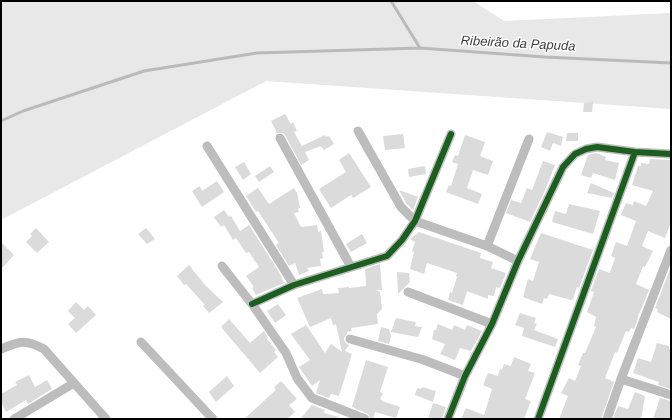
<!DOCTYPE html>
<meta charset="utf-8">
<style>
body{margin:0}
#map{position:relative;width:672px;height:420px;overflow:hidden;background:#fff;font-family:Arial,sans-serif}
canvas{display:block}
.frame{position:absolute;inset:0;border:2px solid #000;pointer-events:none}
</style>
<div id="map">
<canvas width="672" height="420"></canvas>
<div class="frame"></div>
</div>
<script>
const context = document.querySelector('canvas').getContext('2d');
context.lineJoin = 'round';
function fillPath(path, color) { context.fillStyle = color; context.fill(path, 'evenodd'); }
function stroke(path, color, width, dash) { context.strokeStyle = color; context.lineWidth = width; context.lineCap = dash ? 'butt' : 'round'; context.setLineDash(dash || []); context.stroke(path); }
function write(font, color, halo, rows, align = 'center') {
  context.font = font + ' Arial,sans-serif'; context.lineWidth = 3; context.setLineDash([]); context.textBaseline = 'middle'; context.strokeStyle = halo; context.fillStyle = color; for (const [text, x, y, turn = 0] of rows) {
    context.save(); context.translate(x, y); context.rotate((+turn || 0) * Math.PI / 180); context.textAlign = isNaN(turn) ? turn : align; if (halo) context.strokeText(text, 0, 0); context.fillText(text, 0, 0); context.restore();
  }
}
fillPath(new Path2D(`
 M1 1H473L504 21 671 13V109L266 81 1 220Z`), '#e8e8e8');
stroke(new Path2D(`
 M391 1 420 48
 M1 121 23 111 144 71 257 53 420 48 545 57 671 63`), '#bababa', 3);
fillPath(new Path2D(`
 M593 102 592 112H583L584 103Z
 M285 114 291 124 293 122 297 131 294 132 302 146 325 135 326 137 329 136 334 144 324 150 321 146 305 152 309 160 301 165 285 135 283 133H277L271 121Z
 M547 132 563 137 561 146 553 143 550 151 541 147Z
 M567 133H578V141H566Z
 M403 134 405 148 385 150 383 136Z
 M465 135 485 142 480 156 493 161 488 175 473 170 467 188 482 194 478 204 446 192 449 185 451 186 458 164 452 162 455 155 458 156Z
 M349 153 371 187 353 198 351 195 331 208 319 189 346 172 339 160Z
 M596 153 606 157 605 160 619 163 615 180 593 173 591 178 581 175 588 155Z
 M650 159 671 160V222L665 238 648 231 642 246 653 251 645 267 643 266 636 284 649 290 637 319H638L634 329 631 328 629 332 626 331 617 353 615 352 605 378 614 382 601 419H559L568 396 561 393 569 378 575 381 581 366 578 365 583 353H585L596 327 594 326 596 317 587 312 594 292 591 291 599 269 610 273 615 258 611 256 616 242 627 246 636 221 621 215 626 203 633 205 634 201 646 206 653 191 632 185 638 166H641V163L649 164Z
 M543 161 555 165 546 188 530 222 506 213 511 200 521 203 527 188 532 190Z
 M244 162 251 174 243 180 235 167Z
 M270 166 274 172 259 182 255 176Z
 M425 166 426 174 409 177 408 169Z
 M217 181 224 192 202 207 192 191 200 186 202 191Z
 M591 183 614 193 612 198 587 193Z
 M258 188 269 204 294 188 297 193 300 208H298L299 212 294 213 301 227 317 225 318 232 321 231 324 252H322L323 258 320 259 321 266 307 268 309 271 299 275 295 263 289 266 276 245 279 243 258 211 256 212 246 196Z
 M399 190 418 197 413 210 406 203Z
 M569 204 600 211 593 234 552 222 555 211 566 214Z
 M224 210 229 217 231 216 240 231 249 225 279 272 284 283 256 295 252 288 254 287 246 276 259 267 249 252 246 253 236 238 233 240 224 225 221 227 214 217Z
 M36 228 49 242 37 253 26 242 32 236 30 234Z
 M146 228 155 239 147 244 138 234Z
 M419 232 481 253 480 258 493 262 491 268 506 273 500 288 496 287 494 296 488 295V299L467 291 463 305 448 300 450 292 452 293 457 277 456 276 457 273 427 263 424 274 410 269 414 252 412 251 415 242 410 239Z
 M541 233 593 250 579 288 577 287 573 299 571 300 549 294 547 299 544 298 542 304 523 297 528 279 533 281 539 262 530 259Z
 M362 234 367 243 351 252 346 244Z
 M1 242 14 255 1 269Z
 M380 264 382 290H376L380 292 382 309 377 314 378 324 351 328 352 331 347 332V334L344 337V340L346 343 349 345 345 351 352 354 339 396 331 394 329 398 316 393 320 380 312 386 299 367 310 360 291 334 306 325 325 353 331 344 342 352 336 324 333 325 331 318 310 327 297 298 322 289 323 294 339 293 338 288 349 287V288L366 286 365 269Z
 M189 265 205 285 223 302 209 313 203 306 205 305 186 284 184 285 177 276Z
 M670 269H671V319L657 312 658 309 655 308Z
 M397 272 409 273 410 282 398 294Z
 M76 302 84 310 88 306 96 315 76 333 68 324 75 318 68 311Z
 M278 304 286 315 275 323 267 311Z
 M520 313 536 318 534 323 537 324 534 330 558 339 555 347 522 336 524 328 515 325Z
 M396 318 415 322 416 323 415 326 422 327 418 337 391 332Z
 M229 319 250 343 264 331 268 338 267 339 276 350 274 352 278 357 260 373 221 327Z
 M438 324 452 330 454 325 465 330 467 325 482 331 471 351 460 348 455 360 440 354 445 344 432 339 434 330H436Z
 M381 327 389 329 391 336 389 344 378 341Z
 M657 343 669 346V349H671V389L658 385 659 382 633 373 638 358 651 362Z
 M514 357 531 364 528 371 535 373 525 399 531 401 524 419H461L466 408 484 415 492 389 483 385 488 373 498 376 500 369 502 370 504 364 511 366Z
 M366 360 388 367 380 392 383 393 380 399 382 400V401L400 407 396 418 375 412 373 419H371L368 414 352 407Z
 M29 375 35 387 47 380 52 389 28 404 26 400 6 412 1 402V394L17 385 15 382Z
 M227 376 234 386 216 402 209 392Z
 M281 381 297 399 289 405 295 412 287 419H244L276 390 274 387Z
 M422 387 436 391 433 402 415 395 417 388 421 389Z
 M635 392 645 396 641 419H613L618 406 628 409Z
 M660 398 671 401V419H653Z
 M433 403 446 407 442 419H428Z
 M312 405 325 410 324 413 339 417 338 419H300Z`), '#dbdbdb');
stroke(new Path2D(`
 M358 131 401 207 415 221 487 246 518 261
 M280 138 351 267
 M207 146 294 285
 M487 246 529 139
 M222 266 252 304 286 353 297 378 312 398 365 419
 M408 292 492 324
 M252 304 294 285 387 256 402 240 415 221 451 134
 M350 339 424 360 465 376
 M141 342 213 419
 M1 349C20 341 25 339 44 349L106 419
 M621 379 671 395
 M14 419 74 383
 M448 419 465 376 492 324 518 261 563 167 575 154 586 149 597 147 635 152 671 154
 M538 419 635 152
 M607 419 621 379 671 250`), '#bdbdbd', 9);
stroke(new Path2D(`
 M252 304 294 285 387 256 402 240 415 221 451 134
 M448 419 465 376 492 324 518 261 563 167 575 154 586 149 597 147 635 152 671 154
 M538 419 635 152`), '#1b5e20', 6);
write('italic 13px', '#3d3d3d', '#fff', [
 ["Ribeirão da Papuda",518,44,3]
]);
</script>
